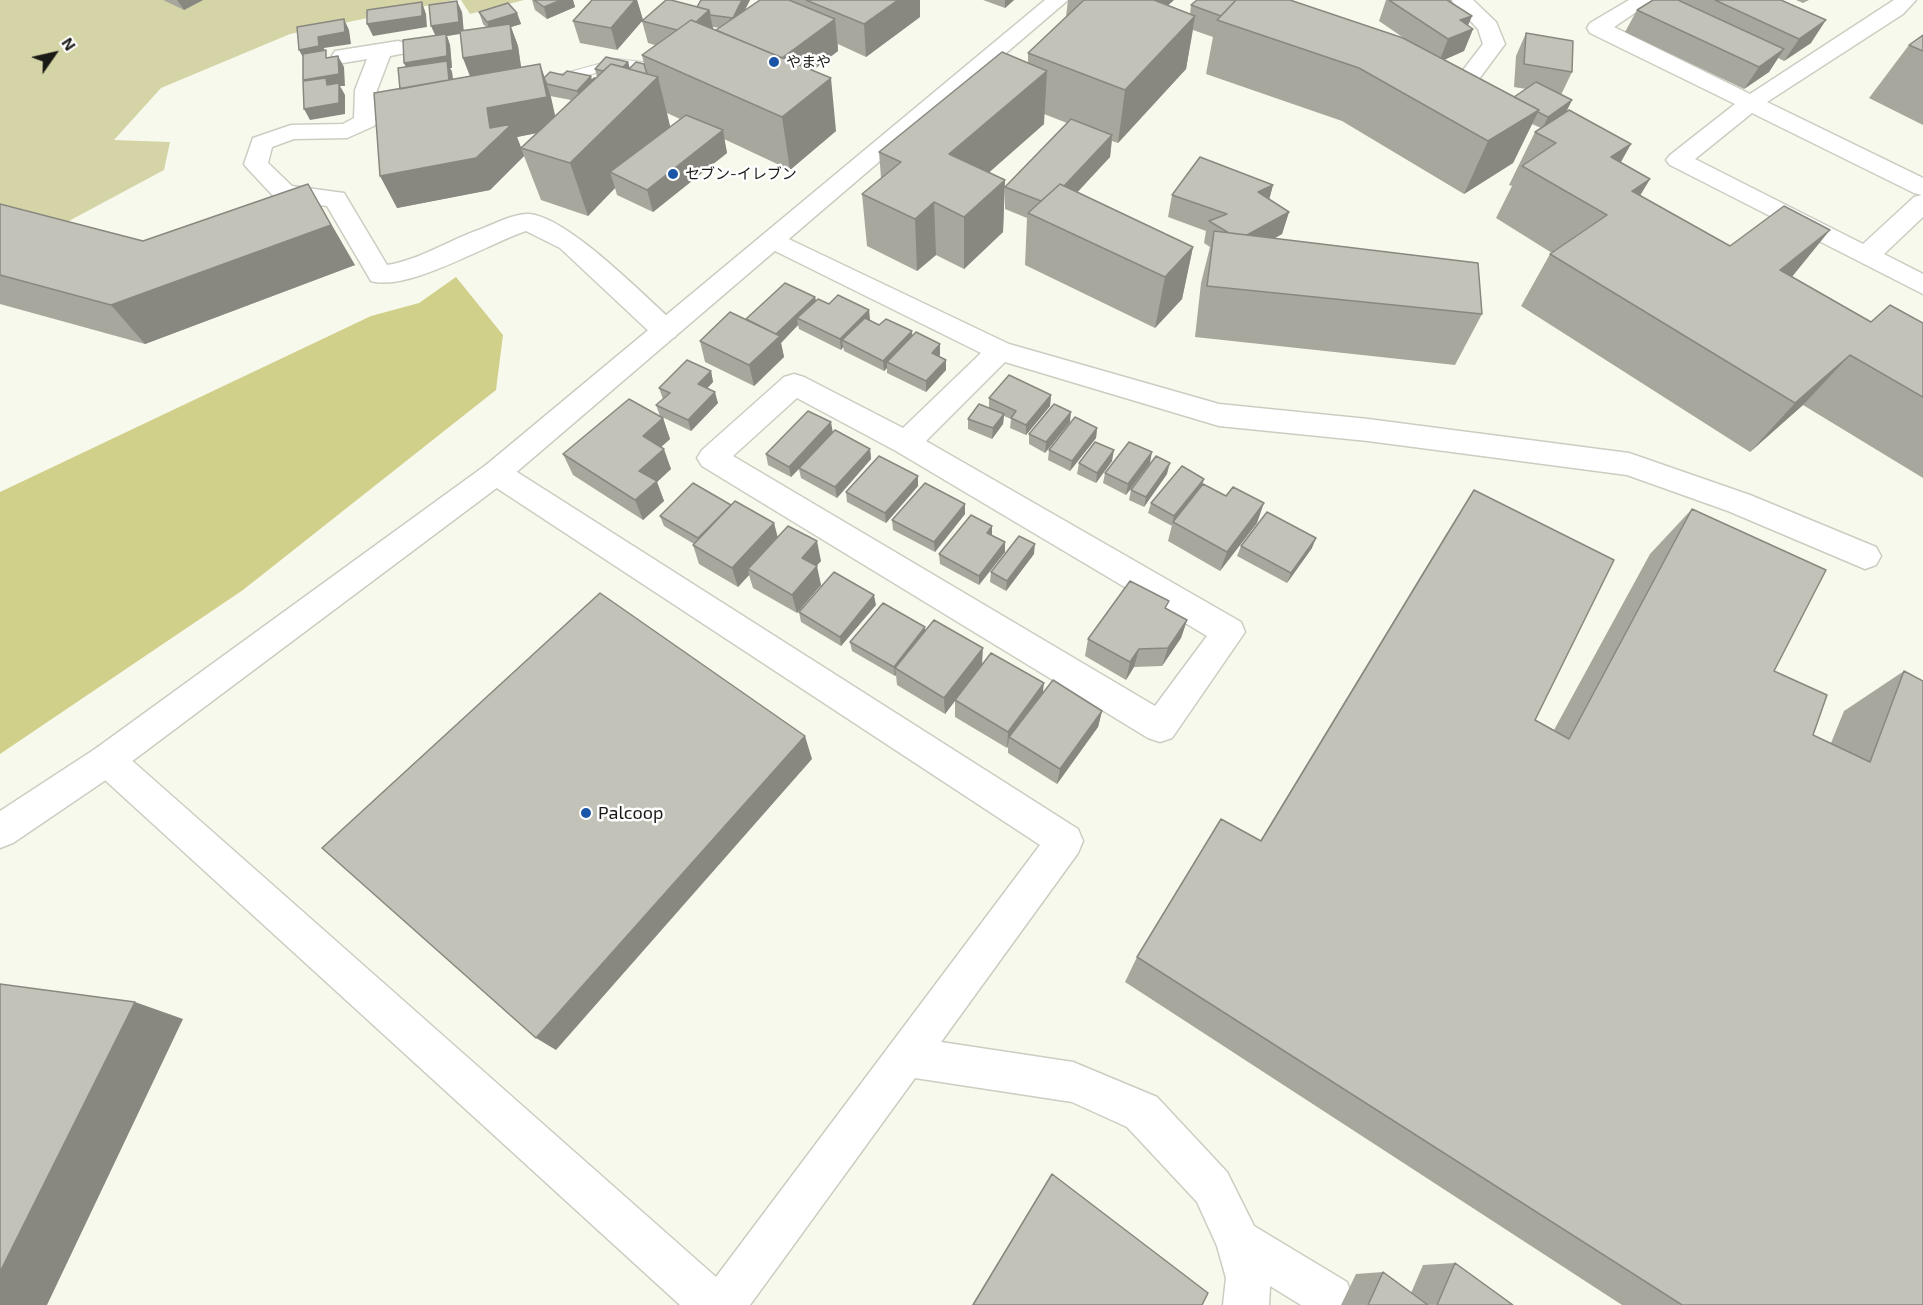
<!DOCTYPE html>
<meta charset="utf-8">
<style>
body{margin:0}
#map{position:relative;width:1923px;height:1305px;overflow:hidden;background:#f8f9ed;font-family:"Exo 2",sans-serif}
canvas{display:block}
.north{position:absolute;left:24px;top:24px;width:60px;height:60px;-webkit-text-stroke:4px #fff;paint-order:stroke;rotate:56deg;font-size:16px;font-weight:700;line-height:24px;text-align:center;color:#191915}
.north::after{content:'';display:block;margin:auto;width:21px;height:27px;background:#191915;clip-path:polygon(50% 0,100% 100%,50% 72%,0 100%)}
</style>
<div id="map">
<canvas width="1923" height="1305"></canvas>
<div class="north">N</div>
</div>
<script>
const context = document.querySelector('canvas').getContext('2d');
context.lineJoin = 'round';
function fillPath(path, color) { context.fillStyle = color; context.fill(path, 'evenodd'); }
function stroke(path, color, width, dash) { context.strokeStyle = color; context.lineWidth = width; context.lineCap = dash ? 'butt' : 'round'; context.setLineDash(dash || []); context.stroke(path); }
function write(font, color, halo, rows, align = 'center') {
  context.font = font + ' "Exo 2","Noto Sans JP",sans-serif'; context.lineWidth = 5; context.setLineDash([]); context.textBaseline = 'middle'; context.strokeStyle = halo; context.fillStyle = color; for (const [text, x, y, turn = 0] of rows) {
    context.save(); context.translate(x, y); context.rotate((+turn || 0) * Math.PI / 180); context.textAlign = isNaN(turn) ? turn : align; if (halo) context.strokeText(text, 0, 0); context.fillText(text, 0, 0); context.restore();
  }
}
fillPath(new Path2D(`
 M0 0H455L290 34 161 88 114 140 170 142 164 170 67 222 0 212Z
 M461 0H524L470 14Z`), '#d4d4a7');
fillPath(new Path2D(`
 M456 277 503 335 496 390 243 590 0 754V492L371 316 419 303Z`), '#d1d08b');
const service = new Path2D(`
 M617 59 659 64 666 68 659 72 617 67 553 85 546 81 548 78Z`);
const minor = new Path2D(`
 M1451 0H1473L1496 22 1505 44 1476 83H1460L1457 78 1483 44 1478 29Z
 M1629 0H1654L1614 27 1750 94 1894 0H1916L1903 14 1767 102 1923 178V217L1884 254 1923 274V294L1670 165 1666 160 1670 155 1735 104 1590 33 1587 28 1590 23ZM1752 113 1914 193 1922 195 1914 197 1863 244 1695 159Z
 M398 41 406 43 409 48 406 53 390 56 377 90 378 121 374 126 347 138 294 139 272 147 268 163 292 186 344 193 387 265C420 260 449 240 481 229 494 224 515 213 529 214 568 217 644 296 675 323L679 330 675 337 665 340 655 337 560 248 526 231C487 244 408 292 371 281L327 206 276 199 248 169 244 164 253 138 291 125 343 124 354 118 355 90 367 59 343 63 335 61 332 56 335 51Z
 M774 232 1009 344 1219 404 1368 419 1629 453 1750 495 1876 547 1881 556 1876 565 1865 569 1728 511 1627 475 1368 441 1219 426 1005 362 926 441 1241 622 1245 632 1172 738 1160 742 1148 738 702 466 697 458 702 450 784 377 794 374 804 377 903 428 981 353 765 246 761 240 765 234ZM797 398 896 451 1207 636 1155 706 733 456Z
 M496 462 506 465 1078 829 1083 841 1078 853 941 1042 1073 1062 1157 1097 1227 1172 1254 1226 1347 1282 1353 1298 1351 1305H1301L1270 1286 1269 1305H1223L1226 1278 1217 1246 1197 1202 1127 1127 1072 1102 915 1078 750 1305H680L95 771 90 760 95 749 107 744 119 749 716 1277 1040 845 486 481 481 473 486 465Z`);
const tertiary = new Path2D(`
 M1045 0H1068L506 481 119 771 13 843 0 848V811L95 749 486 465Z`);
stroke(service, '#cccdc2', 2);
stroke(minor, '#cccdc2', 3);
stroke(tertiary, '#cccdc2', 3);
fillPath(service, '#fff');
fillPath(minor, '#fff');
fillPath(tertiary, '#fff');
fillPath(new Path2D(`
 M163 0H203L184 10Z
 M532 0H573L575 7 547 19 535 10Z
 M592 0H637L643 20 617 50 580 43 573 21Z
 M701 0H750L745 10 760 0H920V17L866 57 838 44V51L813 70 836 131 790 170 724 139 727 153 653 212 617 195 615 188 588 216 541 200 524 156 490 190 397 208 400 89 406 67 404 63 462 12 463 31 486 27 483 24 479 12 517 13 521 24 511 27 518 46 521 68 540 64 545 78 592 80 597 77 595 69 628 62 630 68 644 64 642 55 655 45 648 43 642 21 697 7ZM713 27 720 28 716 30 713 29ZM460 34 463 58 470 76 453 79 452 72 450 68H452L450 45 447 36ZM550 96 571 100 555 116ZM667 113 680 119 670 127ZM536 133 521 147 517 137Z
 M983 0H1014L1005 8Z
 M1068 0H1174L1168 5 1190 14 1191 5 1411 43 1379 21 1386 0H1452L1451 2 1472 16 1468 25 1473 29 1464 51 1444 60 1514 97 1526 89 1514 87 1516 56 1526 33 1572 72 1561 95 1572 100 1566 112 1631 144 1621 162 1650 179 1640 196 1730 246 1792 277 1871 322 1923 323V478L1803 405 1750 452 1521 306 1550 254 1552 253 1496 218 1512 186 1509 185 1535 132 1541 128 1532 124 1513 163 1464 194 1342 121 1206 74 1213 37 1193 30 1186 69 1118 143 1112 141 1110 157 1077 192 1193 247 1182 299 1155 328 1025 265 1027 218 1005 209V187L1067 123 1044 114V124L989 172 1005 180 1003 232 964 269 936 255 917 271 867 246 862 194 881 178 879 152 1028 63V53L1066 17Z
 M1653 0H1781L1811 43 1784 61 1778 58 1769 72 1744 89 1625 32 1637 10Z
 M1796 0H1809L1803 3Z
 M1923 35V125L1869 98 1909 45Z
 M1273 185 1269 200 1289 212 1282 234 1275 238 1482 314 1455 365 1195 337 1201 283 1210 247 1204 243 1206 231 1168 217 1172 195Z
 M0 204 143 241 355 265 145 344 0 304Z
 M815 297 816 301 829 304 869 310 870 321 879 325 912 331V335L940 355 939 356 946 370 926 392 887 373V368L884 371 844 351 843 347 841 350 799 329 798 325 781 343 784 357 754 386 705 362 700 341 746 320Z
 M711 371 713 382 707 388 718 403 691 431 660 416 656 405 663 399 659 388Z
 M1051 395 1050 406 1026 435 1010 428 1011 419 1004 416 1003 424 992 439 968 429V419L989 408V398Z
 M663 418 670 439 661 447 671 469 657 482 664 501 643 520 573 475 563 454Z
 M1070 422 1045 453 1029 444V434Z
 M1097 428 1096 438 1070 471 1048 460 1049 450Z
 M833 432 870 449 871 459 837 498 801 478 799 469 791 477 768 465 766 454Z
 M1112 461 1096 483 1077 474 1079 463Z
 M1150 463 1126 495 1103 483 1105 473Z
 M1167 474 1144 507 1129 500 1131 490Z
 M918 476V486L886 523 847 502 846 492Z
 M1202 485 1257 523 1220 571 1168 541 1172 525V526L1148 513 1151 503Z
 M1474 490 1535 720 1554 730 1650 554 1692 509 1774 671 1813 735 1831 743 1844 711 1904 671 1923 1305H1622L1125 982 1137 957 1260 841 1445 536Z
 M731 505 774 523 777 537 821 561 816 566 821 585 797 613 753 588 749 575 738 587 699 564 693 545 694 544 664 526 660 516Z
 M965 514 935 552 893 530 892 520Z
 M992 526V535L1005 542V552L979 585 940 564 939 554Z
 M1241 546 1312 548 1287 583 1237 556Z
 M1034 554 1006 591 990 582 991 572Z
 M876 605 841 646 801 622 799 612Z
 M1167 609 1187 620 1181 638 1162 666 1134 667 1126 680 1085 656 1088 639Z
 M926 631 982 665 1042 694 1102 711 1098 727 1057 784 1008 753V746L1007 748 955 717V701L945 714 897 685 896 675 895 676 852 651 850 642Z
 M1052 1174 1202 1305H972L1047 1182Z
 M1455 1263 1513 1305H1341L1356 1274 1383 1272 1411 1293 1423 1265Z`), '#a7a79e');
fillPath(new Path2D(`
 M177 0H203L184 10Z
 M561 0H573L575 7 547 19 544 7Z
 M635 0H637L643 20 617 50 611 28Z
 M742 0H750L735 29 733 18Z
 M898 0H920V17L866 57 864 24Z
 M1005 0H1014L1005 8Z
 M1130 0H1174L1125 44Z
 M457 1 462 12 464 33 447 36 450 45 452 68H450L452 72 454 93 409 74 404 63 436 37 431 26Z
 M422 2 426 14 427 27 373 36 367 24Z
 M709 10 714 33H686Z
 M517 13 521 24 511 27 518 46 522 73 472 81 463 58 491 34 487 22Z
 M1195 16 1186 69 1118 143 1125 90Z
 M1472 16 1465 32 1473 29 1464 51 1439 62 1448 39 1460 20Z
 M344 19 349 30 351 44 324 48 325 58 305 61 299 50Z
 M835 19 838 51 774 100 769 68Z
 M1826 20 1811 43 1784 61 1799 39Z
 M1784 49 1769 72 1744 89 1759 67Z
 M338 56 344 67 345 86H340L345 95V114L310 120 304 109 310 91 303 80Z
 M628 62 631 74H617Z
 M540 64 551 97 558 129 517 137 524 156 490 190 397 208 380 176 490 128 487 108Z
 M1047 71 1044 124 950 207 949 154Z
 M591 76 594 88 581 103 577 91Z
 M658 77 671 130 610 172 615 188 588 216 570 163Z
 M831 78 836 131 790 170 782 117Z
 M1572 100 1566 112 1542 129 1548 117Z
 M1539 110 1513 163 1464 194 1488 141Z
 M723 130 727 153 653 212 647 190Z
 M1112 135 1110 157 1049 223 1048 204Z
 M1631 144 1601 196 1611 157Z
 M1650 179 1618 231 1632 191Z
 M1005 180 1003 232 964 269V217Z
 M308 184 355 265 145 344 111 305Z
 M1273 185 1267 207 1258 192Z
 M934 202 936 255 917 271 915 219Z
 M1289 212 1282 234 1234 261 1239 239Z
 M1830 230 1787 283 1780 270Z
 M1193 247 1182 299 1155 328 1165 277Z
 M815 297 817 308 797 318 798 325 781 343 784 357 754 386 749 365 776 334Z
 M869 310 870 321 842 340 843 347 841 350 840 339Z
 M912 331 913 342 887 362V368L884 371 883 361Z
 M940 344V355L932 363V353Z
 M1850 355 1803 405 1750 452 1795 403Z
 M946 360V370L926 392V381Z
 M711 371 713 382 701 395 698 384Z
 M715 392 718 403 691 431 688 420Z
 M1051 395 1050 406 1026 435V425Z
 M1071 412 1070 422 1045 453 1046 442Z
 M1004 414 1003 424 992 439 993 428Z
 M663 418 670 439 650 457 643 436Z
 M831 422 833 433 791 477 789 467Z
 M1097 428 1096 438 1070 471 1072 461Z
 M664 449 671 469 657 482 664 501 643 520 635 500 639 471Z
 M870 449 871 459 837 498 835 487Z
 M1114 450 1112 461 1096 483 1097 473Z
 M1152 452 1150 463 1126 495 1128 484Z
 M1170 463 1167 474 1144 507 1146 497Z
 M918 476V486L886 523 885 513Z
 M1204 479 1201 489 1173 522 1172 526 1174 516Z
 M1264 503 1257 523 1220 571 1227 552Z
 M965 504V514L935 552 934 542Z
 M774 523 779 542 748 569 749 575 738 587 732 568Z
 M992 526V536L987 533Z
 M1316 538 1312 548 1287 583 1291 573Z
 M817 541 821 561 806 577 802 558Z
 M1005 542V552L979 585V576Z
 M1035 544 1034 554 1006 591 1007 581Z
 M817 566 821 585 797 613 792 595Z
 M874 595 876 605 841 646 840 637Z
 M1187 620 1181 638 1162 666 1168 648Z
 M925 627 926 636 895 668 896 675 895 676 894 667Z
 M983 648 982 665 945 714 944 698Z
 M1139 649 1134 667 1126 680 1130 662Z
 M1044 683 1042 700 1009 737 1008 746 1007 748 1008 732Z
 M1102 711 1098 727 1057 784 1060 769Z
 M805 736 812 759 556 1050 536 1038Z
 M135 1002 183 1019 47 1305H0V1272Z`), '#888881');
const building = new Path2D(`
 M534 0H561L544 7Z
 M592 0H635L611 28 573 21Z
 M666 0H671L709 10 696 22 691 20 677 30 642 21Z
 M701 0H742L733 18 710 15 709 10 697 7Z
 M760 0H789L835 19 782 58 716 30Z
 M806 0H898L864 24Z
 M1084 0H1154L1195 16 1125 90 1028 53Z
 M1197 0H1236L1221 16 1191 5Z
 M1236 0H1290L1403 38 1539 110 1488 141 1359 68 1217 20Z
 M1389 0H1447L1472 16 1460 20 1473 29 1448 39Z
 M1653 0H1678L1784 49 1759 67 1637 10Z
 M1715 0H1781L1826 20 1799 39Z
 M457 1 459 22 431 26 429 5Z
 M422 2V16L367 24V10Z
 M508 3 517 13 487 22 479 12Z
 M344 19 345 32 318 37 319 46 299 50 297 27Z
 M691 20 831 78 782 117 642 55Z
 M510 24 513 50 463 58 460 31Z
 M1526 33 1573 41 1572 72 1524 64Z
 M446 34 447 56 404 63 403 40Z
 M1923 35V51L1909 45Z
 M326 50V58L338 56 339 74 303 80V54Z
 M1002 52 1047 71 949 154 1005 180 964 217 934 202 915 219 862 194 901 162 879 152Z
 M606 57 628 62 623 67 611 64 603 71 595 69Z
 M447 61 449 80 400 89 398 68Z
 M636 62 644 64 647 74 629 69Z
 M540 64 547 97 487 108 490 128 512 124 476 158 380 176 374 93Z
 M611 64 658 77 570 163 521 148Z
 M567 71 591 76 577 91 547 84 544 78 550 72 563 75Z
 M326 78 327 85 339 83V103L304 109 303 81Z
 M594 78H595L581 91Z
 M1536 82 1572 100 1548 117 1538 112 1539 110 1514 97Z
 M1569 110 1631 144 1611 157 1650 179 1632 191 1730 246 1784 206 1830 230 1780 270 1871 322 1890 305 1923 323V397L1850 355 1795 403 1550 254 1607 215 1522 166 1556 143 1535 132Z
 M686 115 723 130 647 190 610 172Z
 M1071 119 1112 135 1064 186 1060 184 1041 201 1005 187Z
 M1200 157 1273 185 1258 192 1289 212 1247 235 1229 233 1209 221 1227 214 1172 195Z
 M308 184 331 225 111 305 0 275V204L143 241Z
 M1060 184 1193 247 1165 277 1028 213Z
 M1214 231 1478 263 1482 314 1207 286Z
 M785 283 815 297 776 334 746 319Z
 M838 295 869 310 840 339 797 318 818 299 829 304Z
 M730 312 780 336 749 365 700 341Z
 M865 318 879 325 886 319 912 331 883 361 842 340Z
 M916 332 940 344 932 353 946 360 926 381 887 362Z
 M687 360 711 371 698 384 715 392 688 420 656 405 670 393 659 388Z
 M1009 375 1051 395 1026 425 1011 418 1016 411 989 398Z
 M629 399 663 418 643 436 664 449 639 471 657 481 635 500 563 454Z
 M979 404 1004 414 993 428 968 419Z
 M1054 404 1071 412 1046 442 1029 434Z
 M808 411 831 422 789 467 766 454Z
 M1075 417 1097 428 1072 461 1049 450Z
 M835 430 870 449 835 487 799 468Z
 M1095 442 1114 450 1097 473 1079 463Z
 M1129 442 1152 452 1128 484 1105 473Z
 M879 456 918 476 885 513 846 492Z
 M1156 456 1170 463 1146 497 1131 490Z
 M1182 466 1204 479 1174 516 1151 503Z
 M693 483 731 505 698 538 660 516Z
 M925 483 965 504 934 542 892 520Z
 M1203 484 1226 496 1233 487 1264 503 1227 552 1173 522Z
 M1474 490 1614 560 1535 720 1569 739 1692 509 1826 570 1774 671 1827 695 1813 735 1870 762 1904 671 1923 681V1305H1682L1137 957 1221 819 1261 841Z
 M735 501 774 523 732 568 693 545Z
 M1267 512 1316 538 1291 573 1241 546Z
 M971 515 992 526 987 533 1005 542 979 576 939 554Z
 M788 526 817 541 802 558 817 566 792 595 748 569Z
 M1019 536 1035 544 1007 581 991 572Z
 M834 572 874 595 840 637 799 612Z
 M1130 581 1169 601 1165 608 1187 620 1168 648 1139 649 1130 662 1088 639Z
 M600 593 805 736 536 1038 322 848Z
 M883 603 925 627 894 667 850 642Z
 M934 620 983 648 944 698 895 668Z
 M991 653 1044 683 1008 732 955 700Z
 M1053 680 1102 711 1060 769 1009 737Z
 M0 984 135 1002 0 1272Z
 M1052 1174 1208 1293 1202 1305H973Z
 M1455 1263 1513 1305H1437Z
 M1383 1272 1428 1305H1368Z`);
fillPath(building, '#c2c2b8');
stroke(building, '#888881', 1.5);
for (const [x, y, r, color] of [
 [774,62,6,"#1a55a7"],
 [673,174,6,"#1a55a7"],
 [586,813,6,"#1a55a7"]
]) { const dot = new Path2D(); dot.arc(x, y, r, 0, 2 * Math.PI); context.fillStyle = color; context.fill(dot); stroke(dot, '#fff', 2); }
write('15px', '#191915', '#fff', [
 ["やまや",786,62],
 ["セブン-イレブン",685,174]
], 'left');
write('18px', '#191915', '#fff', [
 ["Palcoop",598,813]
], 'left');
</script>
